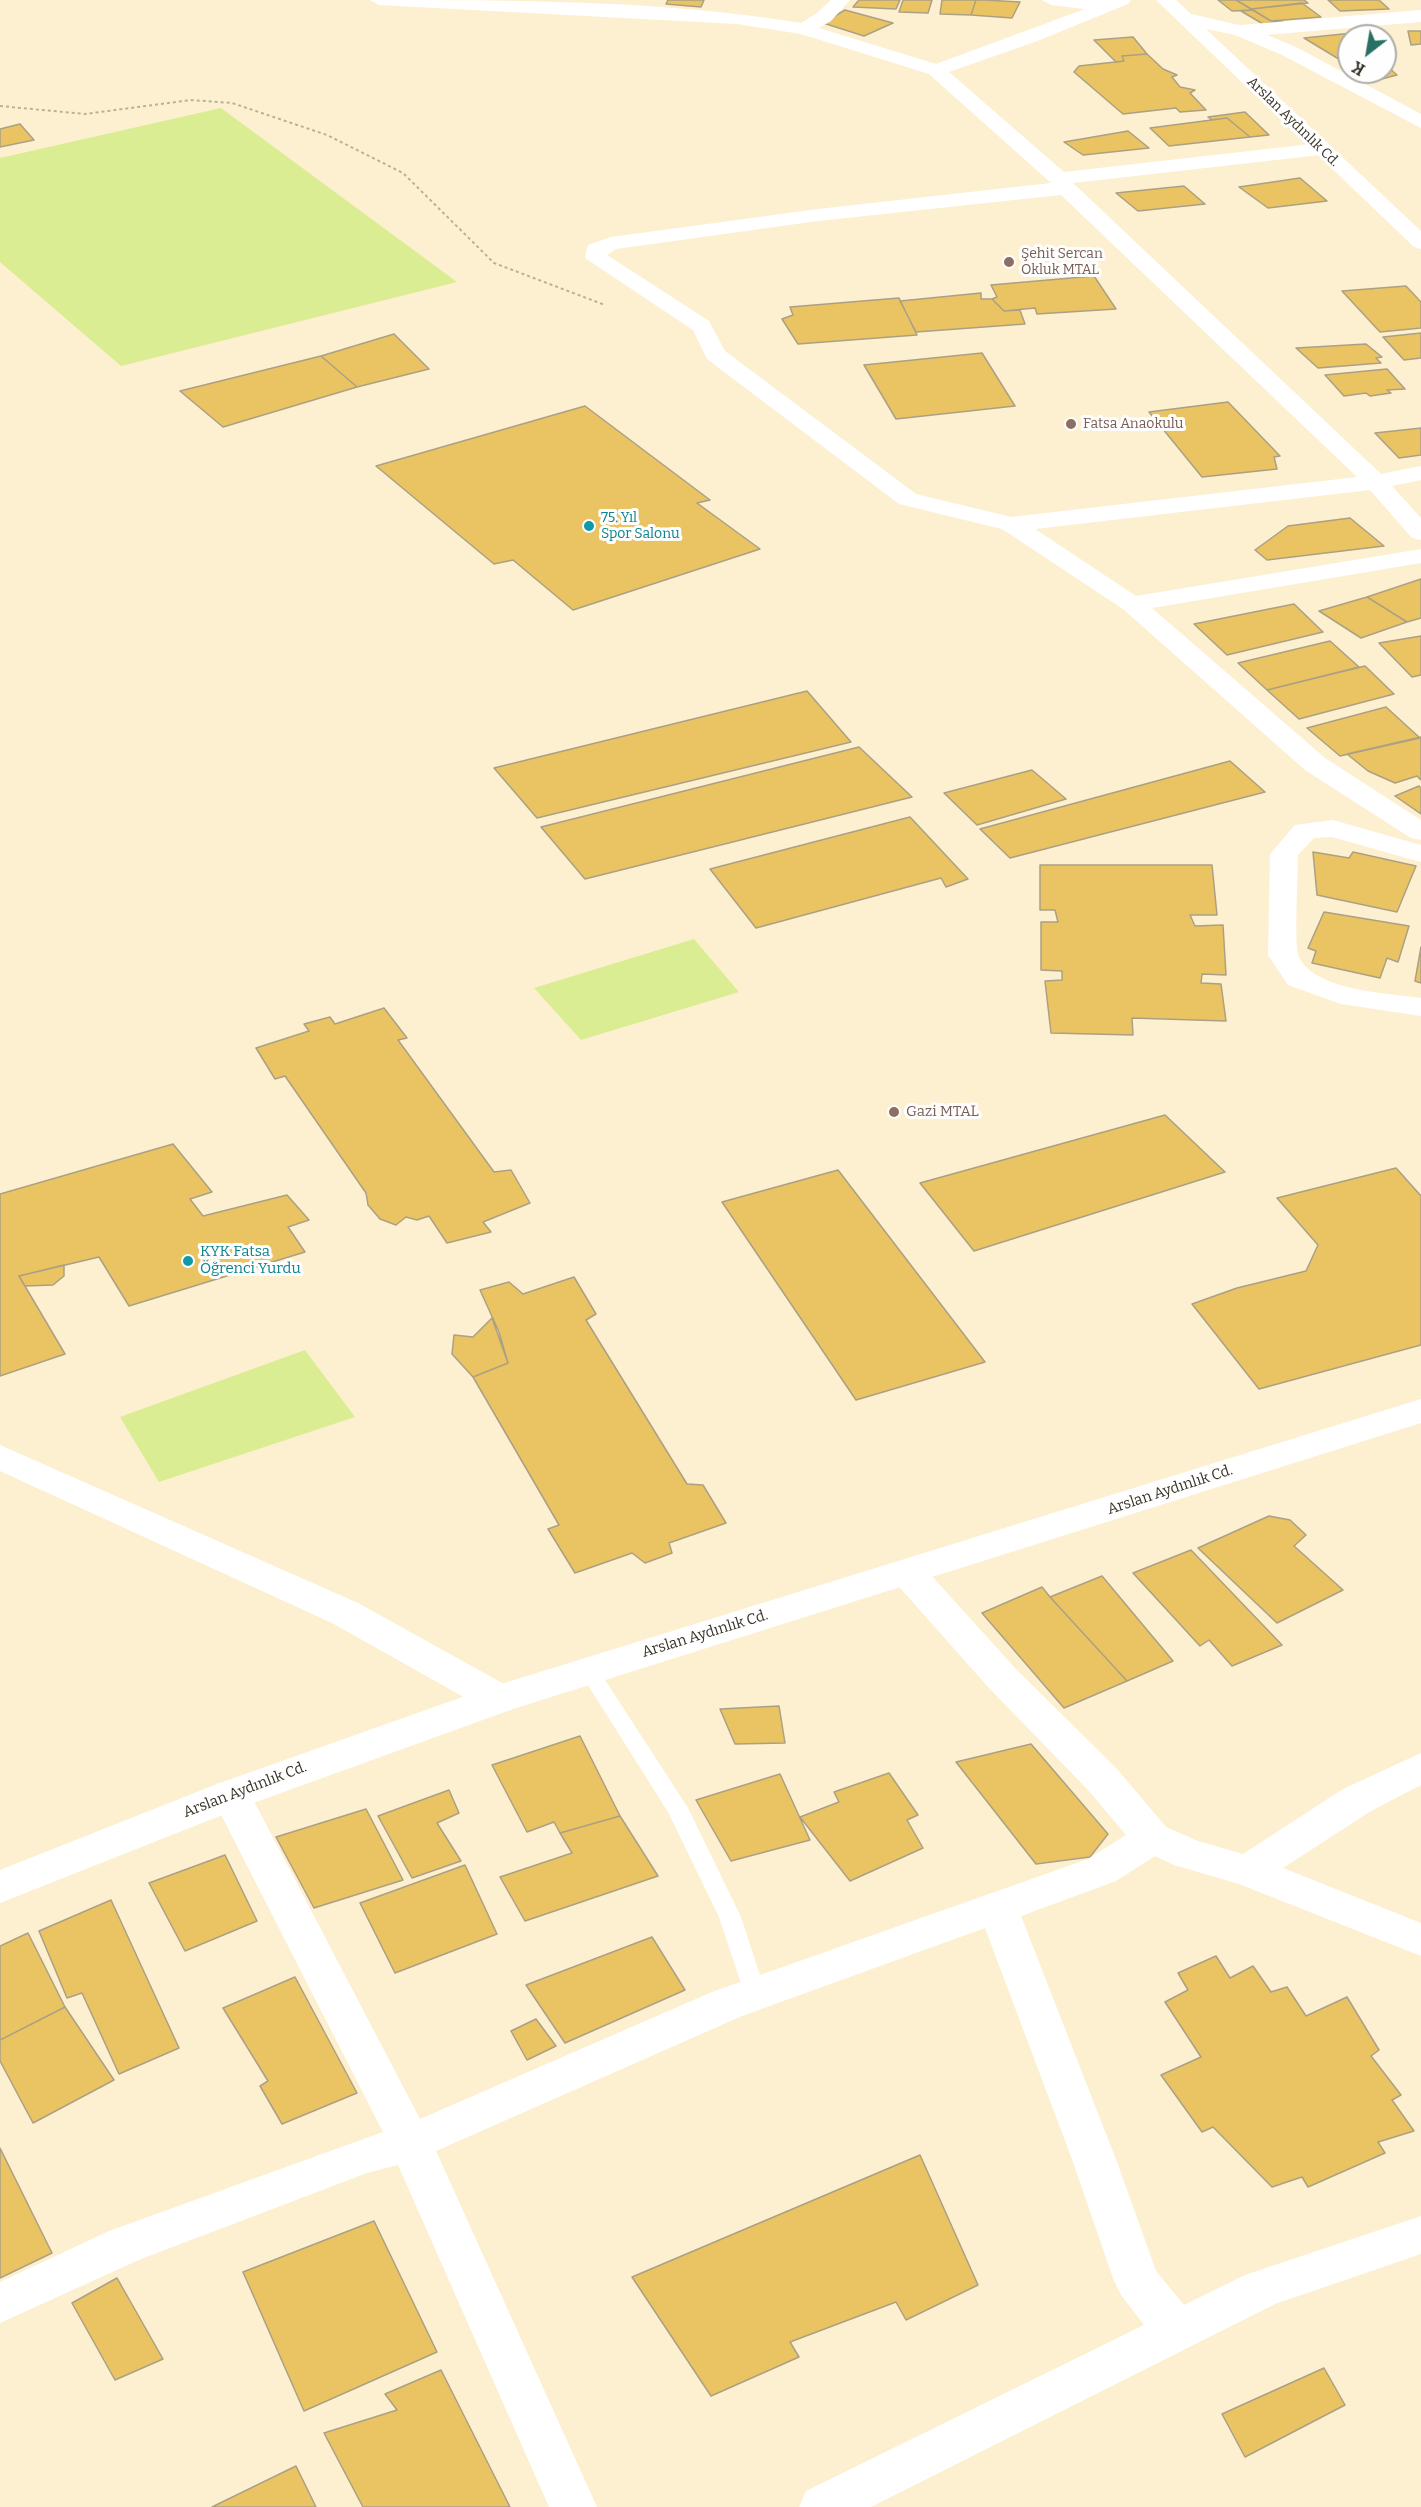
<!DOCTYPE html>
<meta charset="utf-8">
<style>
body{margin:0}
#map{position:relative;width:1421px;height:2507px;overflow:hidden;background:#fdf0d1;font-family:Bitter,serif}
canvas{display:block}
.north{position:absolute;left:1337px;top:24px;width:60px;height:60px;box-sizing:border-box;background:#fefefe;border:2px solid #afada8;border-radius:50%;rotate:211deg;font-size:16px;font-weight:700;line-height:24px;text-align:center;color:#383327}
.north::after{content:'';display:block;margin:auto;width:21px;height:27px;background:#297065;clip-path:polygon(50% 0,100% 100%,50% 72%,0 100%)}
</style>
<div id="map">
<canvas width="1421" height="2507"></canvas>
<div class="north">K</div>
</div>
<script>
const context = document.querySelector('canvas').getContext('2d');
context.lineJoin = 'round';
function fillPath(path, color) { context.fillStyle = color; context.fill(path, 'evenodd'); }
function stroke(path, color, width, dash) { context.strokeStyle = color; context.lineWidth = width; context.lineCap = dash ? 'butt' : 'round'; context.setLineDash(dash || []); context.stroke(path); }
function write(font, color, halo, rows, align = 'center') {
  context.font = font + ' Bitter,serif'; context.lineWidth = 6; context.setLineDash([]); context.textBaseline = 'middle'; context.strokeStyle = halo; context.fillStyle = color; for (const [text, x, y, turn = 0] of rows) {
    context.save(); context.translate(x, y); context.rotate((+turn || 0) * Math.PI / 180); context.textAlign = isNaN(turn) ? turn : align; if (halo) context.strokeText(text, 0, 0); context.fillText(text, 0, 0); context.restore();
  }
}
fillPath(new Path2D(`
 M221 108 457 282 121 366 0 262V158Z
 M694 939 739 992 581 1040 534 988Z
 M305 1350 355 1417 159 1482 120 1417Z`), '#daed92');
const building = new Path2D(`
 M668 0H704L701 7 666 4Z
 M859 0H900L896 9 853 7Z
 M903 0H932L928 13 899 12Z
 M942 0H976L971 15 940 14Z
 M976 0H985L1020 2 1012 18 971 15Z
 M1218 0H1236L1253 10 1232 11Z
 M1236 0H1304L1308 3 1251 9Z
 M1328 0H1379L1389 9 1340 11Z
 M1302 3 1321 17 1271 21 1251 9Z
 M845 10 893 23 864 36 823 23Z
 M1253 10 1271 21 1283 22 1263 24 1241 11Z
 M1408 31H1421V44L1411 45Z
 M1362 32 1368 36H1349V60L1342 61 1304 38Z
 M1133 37 1147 54 1122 56 1124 61 1116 62 1094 40Z
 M1147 54 1163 69 1177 75 1172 77 1180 87 1195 90 1190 93 1206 110 1180 112 1176 108 1123 114 1074 72 1079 66 1124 61 1122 56Z
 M1385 68H1389L1397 75 1378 80 1363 72H1385Z
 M1245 112 1269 135 1250 137 1227 118 1212 120 1208 117Z
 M1227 118 1250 137 1169 146 1150 128Z
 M20 124 34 140 0 147V129Z
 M1128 131 1149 148 1083 155 1064 142Z
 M1300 178 1327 201 1268 208 1239 187Z
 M1184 186 1205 204 1138 211 1116 193Z
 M1094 276 1116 309 1037 314 1035 308 1004 311 992 299 997 297 991 285Z
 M1406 286 1421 302V328L1380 332 1342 291Z
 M981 293V299H992L1004 311 1020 310 1025 324 916 332 900 301Z
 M899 298 917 335 798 344 782 319 793 315 790 307Z
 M1421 333V358L1404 360 1383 337Z
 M394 334 429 369 357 387 321 356Z
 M1366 344 1382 357 1376 358 1381 363 1318 368 1296 348Z
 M982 353 1015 406 896 419 864 365Z
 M321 356 357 387 223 427 180 391Z
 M1387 369 1405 389 1387 390 1391 393 1370 396 1366 393 1344 396 1325 375Z
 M1228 402 1280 456 1274 457 1277 469 1202 477 1149 412Z
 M585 406 710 500 697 503 760 549 573 610 513 560 494 564 376 466Z
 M1421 428V455L1399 458 1375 433Z
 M1350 518 1384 546 1267 560 1255 550 1288 526Z
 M1421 579V618L1407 622 1367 597Z
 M1367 597 1407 622 1361 638 1319 611Z
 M1294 604 1323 632 1227 655 1194 624Z
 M1421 636V675L1412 677 1379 643Z
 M1330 641 1359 667 1267 690 1238 663Z
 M1365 666 1394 694 1299 719 1267 690Z
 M807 691 851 742 537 818 494 768Z
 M1386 707 1420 738 1340 756 1307 728Z
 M1421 737V780L1417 776 1395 783 1368 771 1347 754Z
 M859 747 912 797 585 879 541 827Z
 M1230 761 1265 792 1010 858 980 829Z
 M1032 770 1066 799 977 825 944 793Z
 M1419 786 1421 788V814L1395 796Z
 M910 817 968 879 946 887 941 878 756 928 710 869Z
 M1313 852 1349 858 1353 852 1416 866 1397 912 1317 895Z
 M1040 865H1212L1217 915H1190L1195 926 1223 925 1226 975 1202 974 1201 983 1221 984 1226 1021 1132 1018 1133 1035 1051 1033 1045 981 1062 980V971L1041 970V922H1058L1055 910H1040Z
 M1324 912 1409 926 1398 962 1387 958 1380 978 1312 963 1316 951 1308 948Z
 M1421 947V983L1415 981Z
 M384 1008 407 1038 398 1040 494 1172 511 1170 530 1203 483 1222 491 1232 447 1243 429 1216 417 1220 406 1217 396 1225 380 1219 368 1205 366 1193 285 1076 275 1079 256 1048 309 1031 304 1024 330 1017 335 1024Z
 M1165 1115 1225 1172 974 1251 920 1183Z
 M173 1144 212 1192 190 1199 203 1216 287 1195 309 1220 288 1227 305 1252 129 1306 99 1257 19 1276 65 1354 0 1376V1194Z
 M1396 1168 1421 1196V1345L1259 1389 1192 1304 1237 1288 1306 1271 1318 1245 1277 1198Z
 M838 1170 985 1362 856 1400 722 1202Z
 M64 1265V1276L53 1285 25 1286 19 1276Z
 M574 1277 596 1314 586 1320 687 1484 703 1485 726 1523 669 1543 672 1553 645 1563 632 1553 575 1573 548 1529 559 1525 473 1377 508 1363 499 1332 480 1290 509 1282 523 1294Z
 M492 1318 508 1363 473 1377 452 1354 454 1335 473 1337Z
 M1269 1516 1290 1520 1306 1535 1294 1546 1343 1590 1277 1623 1198 1548Z
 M1191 1550 1282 1645 1232 1666 1209 1640 1200 1646 1133 1573Z
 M1102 1576 1173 1661 1127 1681 1050 1597Z
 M1042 1587 1050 1597 1127 1681 1064 1708 982 1613Z
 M779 1706 785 1743 735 1744 720 1709Z
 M580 1736 620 1816 560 1833 554 1822 527 1832 492 1765Z
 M1031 1744 1108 1834 1090 1857 1036 1864 956 1762Z
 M889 1773 918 1815 907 1820 923 1848 850 1881 800 1817 839 1802 834 1792Z
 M780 1774 810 1840 731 1861 696 1800Z
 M449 1790 459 1813 437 1823 461 1861 412 1878 378 1816Z
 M366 1809 403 1880 314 1908 276 1837Z
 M620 1816 658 1876 525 1921 500 1877 572 1853 560 1833Z
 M225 1855 257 1921 185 1951 149 1883Z
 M465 1865 497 1934 395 1973 360 1903Z
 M111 1900 179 2048 119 2074 82 1993 67 1998 39 1931Z
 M28 1933 65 2007 0 2040V1946Z
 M652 1937 685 1990 565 2043 526 1985Z
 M1216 1956 1230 1978 1253 1966 1271 1992 1287 1987 1306 2016 1347 1997 1379 2050 1371 2056 1401 2095 1392 2100 1414 2131 1378 2142 1385 2153 1308 2187 1302 2177 1272 2187 1213 2127 1202 2132 1161 2075 1201 2057 1165 2002 1188 1990 1178 1973Z
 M295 1977 357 2093 282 2124 260 2086 268 2081 223 2008Z
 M65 2007 114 2080 33 2123 0 2061V2040Z
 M536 2019 556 2046 527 2060 511 2031Z
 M0 2148 52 2253 0 2278Z
 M920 2155 978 2285 906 2320 896 2302 790 2342 799 2357 711 2396 632 2277Z
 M374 2221 437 2352 304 2411 243 2272Z
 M117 2278 163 2359 115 2380 72 2303Z
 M1324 2368 1345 2405 1245 2457 1222 2414Z
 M441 2370 510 2507H363L324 2433 397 2410 385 2394Z
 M296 2466 316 2507H212Z`);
fillPath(building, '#eac463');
stroke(building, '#aca084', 1.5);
stroke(new Path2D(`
 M0 106 85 114 191 100 232 103 327 135 403 173 494 263 605 305`), '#bab097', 2, [3, 3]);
fillPath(new Path2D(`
 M589 1663 596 1666 688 1808 741 1917 766 1994 763 2001 755 2003 747 2001 719 1917 668 1812 579 1671 582 1666Z`), '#fff');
fillPath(new Path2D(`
 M370 0C511 0 662 0 801 23L817 13 831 0H850L831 21 819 28 936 64 1085 9 1051 5 1042 0H1131L1128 4 1040 40 949 72 1064 172 1320 143 1327 145 1330 149 1327 153 1320 155 1073 183 1381 474 1421 466V480L1392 486 1421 518V540L1412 538 1370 490 1035 529 1136 596 1421 549V563L1152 608 1325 758 1421 820V840L1411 838 1305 770 1123 609 1002 529 899 504 707 359 693 330 585 258 588 245 611 237 818 209 1051 183 929 74 801 34 737 24 379 5ZM1061 195 1357 477 1011 517 916 494 725 351 709 321 607 255 616 249 818 221Z
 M1421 10V22L1241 37 1232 31 1241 25Z
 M1333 820 1421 845V862L1332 837 1314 838 1298 855C1298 872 1294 947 1299 957 1315 991 1387 993 1421 998V1016L1341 1004 1288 985 1268 955 1270 854 1295 825Z
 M0 1445 358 1603 513 1689 518 1699 513 1709 499 1713 485 1709 332 1623 0 1471Z
 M907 1559 920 1563 1015 1668 1117 1769 1166 1827 1198 1841 1243 1854 1343 1789 1421 1753V1785L1371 1811 1283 1868 1421 1923V1956L1239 1884 1174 1865 1155 1856 1116 1881 1021 1916 1117 2162 1156 2271 1184 2305 1245 2275 1421 2216V2254L1275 2304 871 2507H799L806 2491 1144 2325 1121 2295 1114 2281 1073 2162 985 1928 742 2016 436 2151 597 2507H549L398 2165 367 2173 141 2259 0 2323V2282L109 2231 383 2132 211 1795 217 1784 231 1780 245 1784 420 2119 712 1992 1088 1859 1126 1835 1089 1791 989 1688 894 1581 889 1572 894 1563Z`), '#fff');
fillPath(new Path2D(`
 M1156 0H1176L1191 14 1248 27 1296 47 1421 114V128L1282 55 1235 35 1206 29 1421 231V249L1414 247Z
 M1421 1399V1423L513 1709 245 1806 0 1903V1870L217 1784 485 1689Z`), '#fff');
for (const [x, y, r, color] of [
 [1009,262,6,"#8d6e63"],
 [1071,424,6,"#8d6e63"],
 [589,526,6,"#0f9aa8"],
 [894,1112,6,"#8d6e63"],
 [188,1261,6,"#0f9aa8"]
]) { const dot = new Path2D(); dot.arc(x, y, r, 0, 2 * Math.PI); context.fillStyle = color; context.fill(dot); stroke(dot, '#fefefe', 2); }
write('14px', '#383327', '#fefefe', [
 ["Arslan Aydınlık Cd.",1293,122,44]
]);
write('14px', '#785e54', '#fefefe', [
 ["Şehit Sercan",1021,254],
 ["Okluk MTAL",1021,270],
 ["Fatsa Anaokulu",1083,424]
], 'left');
write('14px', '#0d838f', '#fefefe', [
 ["75. Yıl",601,518],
 ["Spor Salonu",601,534]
], 'left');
write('15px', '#785e54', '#fefefe', [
 ["Gazi MTAL",906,1112]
], 'left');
write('15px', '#0d838f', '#fefefe', [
 ["KYK Fatsa",200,1252],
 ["Öğrenci Yurdu",200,1269]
], 'left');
write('15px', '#383327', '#fefefe', [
 ["Arslan Aydınlık Cd.",1170,1490,-18],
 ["Arslan Aydınlık Cd.",705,1634,-17],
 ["Arslan Aydınlık Cd.",245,1790,-21]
]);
</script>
